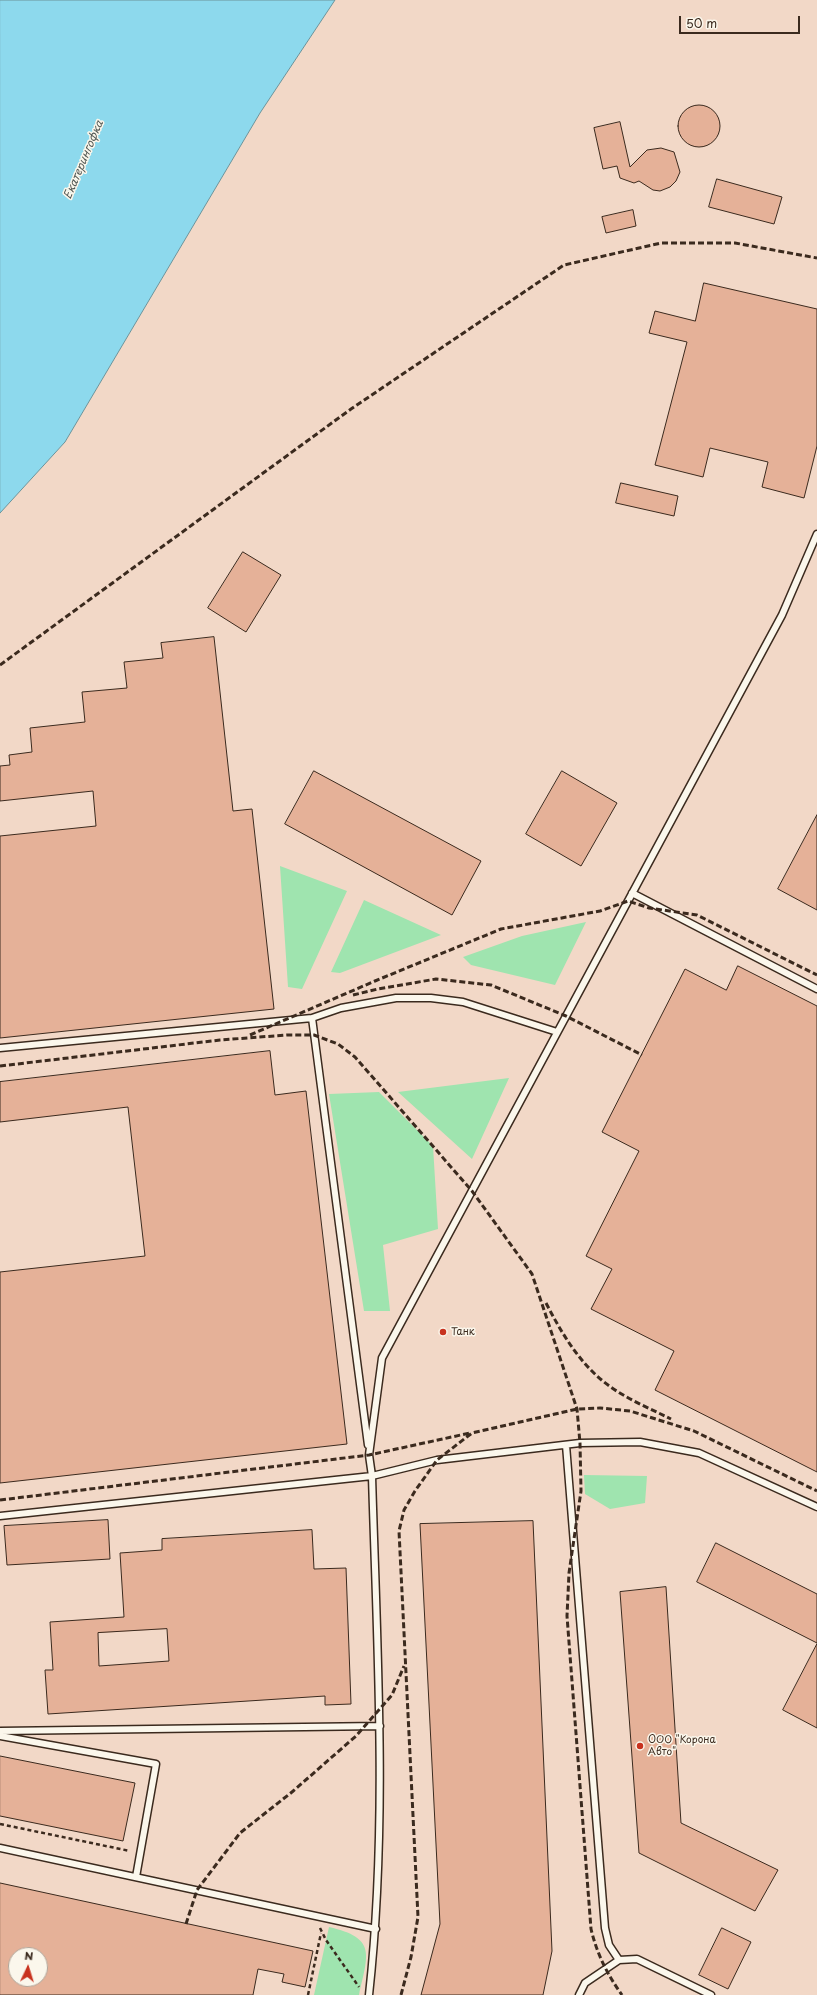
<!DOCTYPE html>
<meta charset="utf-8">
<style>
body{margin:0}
#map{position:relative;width:817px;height:1995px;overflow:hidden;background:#f7e9db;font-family:"Playpen Sans",sans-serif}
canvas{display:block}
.north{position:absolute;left:8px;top:1947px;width:40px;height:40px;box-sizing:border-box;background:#fbf7ec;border:1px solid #aea59a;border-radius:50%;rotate:4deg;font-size:11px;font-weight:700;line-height:16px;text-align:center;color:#3b2a1e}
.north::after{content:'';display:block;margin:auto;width:14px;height:18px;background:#c8321e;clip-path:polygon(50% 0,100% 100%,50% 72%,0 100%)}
.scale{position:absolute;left:679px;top:16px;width:121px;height:18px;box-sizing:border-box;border:2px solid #3b2a1e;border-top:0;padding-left:5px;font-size:12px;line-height:14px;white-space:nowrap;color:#3b2a1e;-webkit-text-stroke:3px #fbf7ec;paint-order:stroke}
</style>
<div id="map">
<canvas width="817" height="1995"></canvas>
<div class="north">N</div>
<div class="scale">50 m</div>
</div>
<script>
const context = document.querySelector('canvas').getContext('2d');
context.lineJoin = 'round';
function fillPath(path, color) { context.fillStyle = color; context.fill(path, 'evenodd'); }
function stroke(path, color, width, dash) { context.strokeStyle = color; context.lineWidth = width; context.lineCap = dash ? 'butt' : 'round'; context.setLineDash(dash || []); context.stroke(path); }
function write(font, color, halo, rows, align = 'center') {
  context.font = font + ' "Playpen Sans",sans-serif'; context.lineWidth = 3; context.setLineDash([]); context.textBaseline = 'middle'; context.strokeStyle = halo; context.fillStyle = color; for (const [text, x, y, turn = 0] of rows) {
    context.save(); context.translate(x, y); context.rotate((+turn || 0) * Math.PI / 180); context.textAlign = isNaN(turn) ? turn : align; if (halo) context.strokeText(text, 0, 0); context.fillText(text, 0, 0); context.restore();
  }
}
fillPath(new Path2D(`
 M335 0H817V1995H0V513L65 442 260 113ZM16 1955H40V1979H16Z`), '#f2d8c7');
fillPath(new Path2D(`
 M280 866 347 891 302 989 288 987Z
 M364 900 441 935 340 973 331 972Z
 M586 922 555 985 471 965 463 957 522 936Z
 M509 1078 472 1159 398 1092Z
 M379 1092 433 1146 438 1229 383 1245 390 1311H364L329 1094Z
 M584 1475 647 1476 645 1503 610 1509 585 1494Z
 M329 1927C377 1938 368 1954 359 1995H314Z`), '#9fe4af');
const water = new Path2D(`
 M0 0H335L260 113 65 442 0 513Z`);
fillPath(water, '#8dd9ed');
stroke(water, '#6c939a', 1);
const building = new Path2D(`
 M678 126a21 21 0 1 1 42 0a21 21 0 1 1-42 0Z
 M620 122 630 167 647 150 661 148 674 152 680 172 676 181 670 187 660 191 653 190 639 181 634 183 620 178 617 166 603 169 594 128Z
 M717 179 782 197 774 224 709 207Z
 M633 210 636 226 606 233 602 217Z
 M704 283 817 309V446L804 498 762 487 768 462 710 448 703 477 655 465 687 342 649 333 655 311 695 321Z
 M621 483 678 496 674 516 616 503Z
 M243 552 281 575 246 632 208 608Z
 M214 637 233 811 252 809 274 1009 0 1038V836L96 826 93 791 0 801V766L10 765 9 755 32 752 30 728 85 722 82 692 127 688 124 662 163 658 161 643Z
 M314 771 481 861 452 915 285 824Z
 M562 771 617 803 581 866 526 834Z
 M817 815V910L778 889Z
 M738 966 817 1006V1472L655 1390 674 1351 591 1309 612 1269 586 1256 639 1151 602 1132 685 969 726 990Z
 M270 1051 275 1095 306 1091 347 1444 0 1483V1272L145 1256 128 1107 0 1122V1082Z
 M108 1520 110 1559 7 1565 4 1526Z
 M533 1521 552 1951 543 1995H421L440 1924 420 1524Z
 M312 1530 314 1569 346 1568 351 1704 325 1705V1696L48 1714 45 1670H53L50 1622 124 1617 120 1553 162 1550V1539ZM167 1629 169 1661 99 1666 98 1633Z
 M716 1543 817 1594V1643L697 1582Z
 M666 1587 681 1823 778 1870 755 1911 639 1853 620 1592Z
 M817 1644V1728L783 1710Z
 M0 1756 135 1783 123 1841 0 1816Z
 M0 1883 313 1951 305 1987 282 1982 284 1974 258 1969 253 1995H0ZM16 1955H40V1979H16Z
 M722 1928 751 1942 728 1989 699 1975Z`);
fillPath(building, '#e5b198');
stroke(building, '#3b2a1e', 1);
const lane = new Path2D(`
 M632 893 817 989
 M312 1018 368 1445
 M0 1048 312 1018 341 1008 396 998H431L463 1002 557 1032
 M566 1445 605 1928 609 1945 619 1960 637 1959 711 1995
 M0 1516 372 1476 437 1460 580 1443 640 1442 699 1453 817 1507
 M0 1731 380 1726
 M0 1736 156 1764 136 1877
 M0 1848 376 1929
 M369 1995C388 1823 377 1648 372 1476L369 1455 382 1358 782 615 817 534
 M579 1995 585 1983 619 1960`);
stroke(lane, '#3b2a1e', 9);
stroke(new Path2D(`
 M0 1824 130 1851
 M320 1928 326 1940 359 1987
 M308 1995 321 1933`), '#3b2a1e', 2.5, [4, 3]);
stroke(lane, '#fbf7ec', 6);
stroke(new Path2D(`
 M0 665 351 409 564 265 661 243H735L817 258
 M353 995 378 989 436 979 491 985 566 1016 642 1055
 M250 1035 375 981 501 929 600 911 628 901 649 908 697 915 817 975
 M0 1066 220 1040 287 1035H314L338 1044 355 1057 472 1191 532 1274 577 1409 580 1443 581 1491 569 1573 567 1616 591 1929C597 1954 607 1974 622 1995
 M546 1303C561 1332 578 1361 604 1382 624 1398 649 1408 671 1419
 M0 1500 369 1455 470 1433
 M186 1924 197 1890 240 1833 292 1792 356 1736 392 1695 404 1666
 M401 1995 411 1957 418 1917 399 1531 404 1510 415 1491 437 1460 472 1433 577 1409 600 1408 630 1411 694 1431 817 1491`), '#3b2a1e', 3, [6, 3]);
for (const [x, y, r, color] of [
 [443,1332,4,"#c8321e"],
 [640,1746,4,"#c8321e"]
]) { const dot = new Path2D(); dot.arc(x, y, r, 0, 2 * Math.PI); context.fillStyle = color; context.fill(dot); stroke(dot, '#fbf7ec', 1.5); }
write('10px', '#3b2a1e', '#fbf7ec', [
 ["Танк",451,1332],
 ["ООО \"Корона",648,1740],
 ["Авто\"",648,1752]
], 'left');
write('italic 11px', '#505652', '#fbf7ec', [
 ["Екатерингофка",84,160,-67]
]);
</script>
